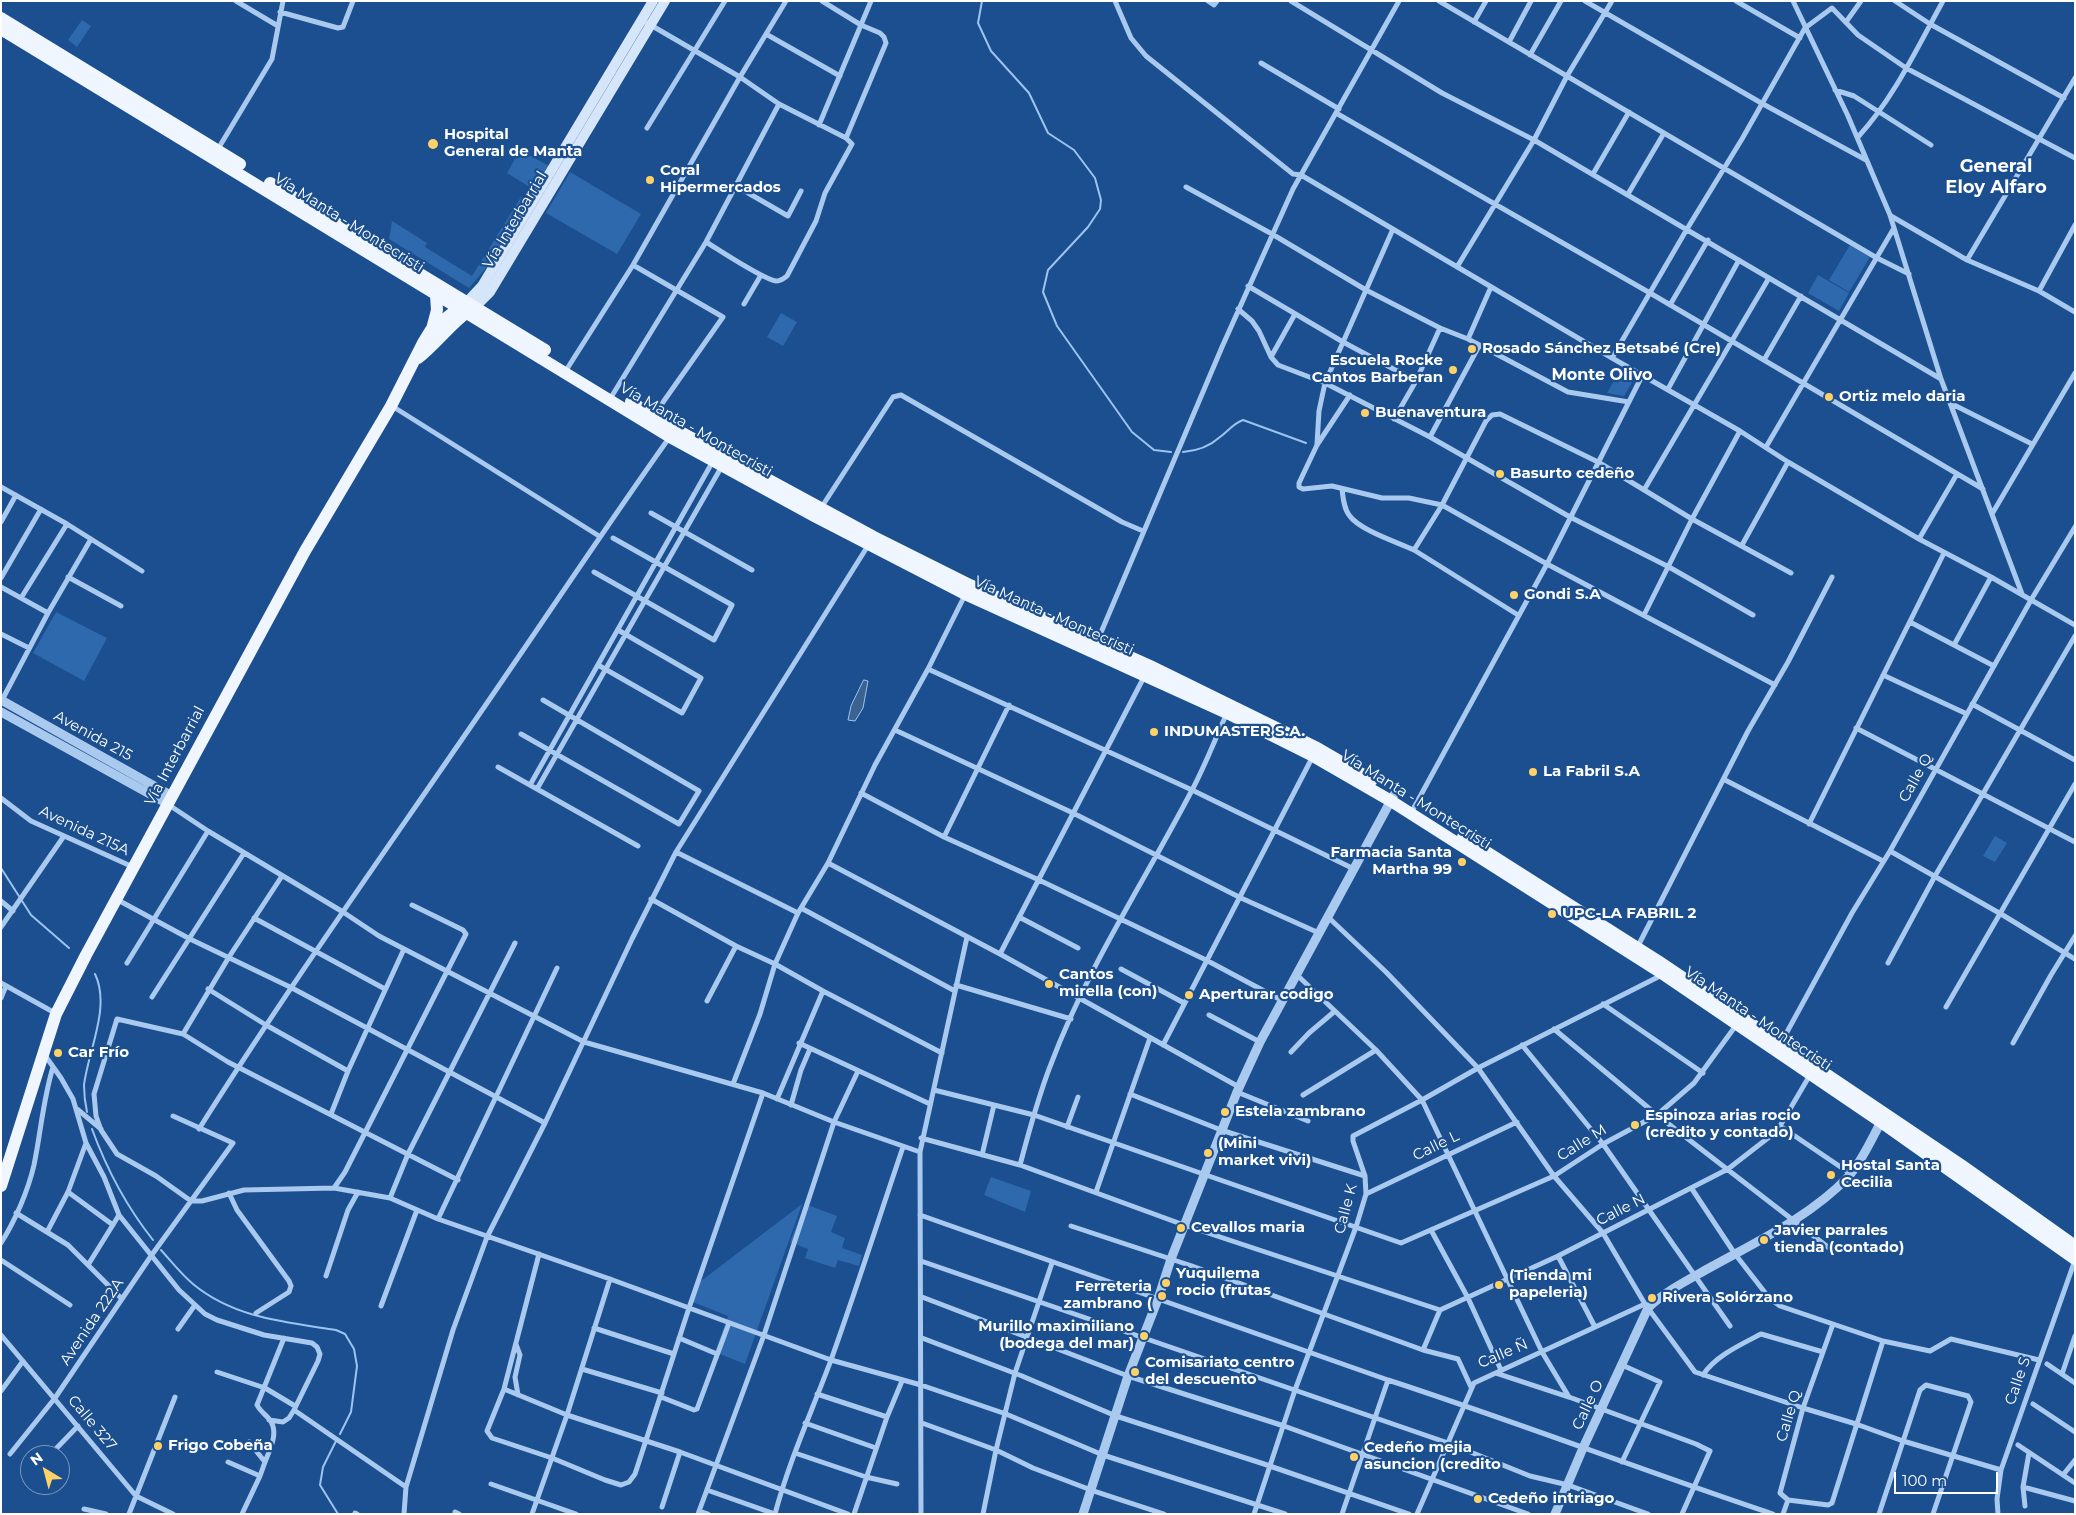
<!DOCTYPE html>
<meta charset="utf-8">
<style>
body{margin:0}
#map{position:relative;width:2076px;height:1515px;overflow:hidden;background:#1b4f8f;font-family:Montserrat,sans-serif}
canvas{display:block}
.frame{position:absolute;inset:0;border:2px solid #fff;pointer-events:none}
.north{position:absolute;left:20px;top:1445px;width:50px;height:50px;box-sizing:border-box;background:#1b4f8f;border:1px solid #7695bc;border-radius:50%;rotate:323deg;font-size:14px;font-weight:700;line-height:20px;text-align:center;color:#fff}
.north::after{content:'';display:block;margin:auto;width:18px;height:22px;background:#ffd166;clip-path:polygon(50% 0,100% 100%,50% 72%,0 100%)}
.scale{position:absolute;left:1894px;top:1472px;width:104px;height:22px;box-sizing:border-box;border:2px solid #fff;border-top:0;padding-left:6px;font-size:15px;line-height:18px;white-space:nowrap;color:#fff;-webkit-text-stroke:4px #1b4f8f;paint-order:stroke}
</style>
<div id="map">
<canvas width="2076" height="1515"></canvas>
<div class="frame"></div>
<div class="north">N</div>
<div class="scale">100 m</div>
</div>
<script>
const context = document.querySelector('canvas').getContext('2d');
context.lineJoin = 'round';
function fillPath(path, color) { context.fillStyle = color; context.fill(path, 'evenodd'); }
function stroke(path, color, width, dash) { context.strokeStyle = color; context.lineWidth = width; context.lineCap = dash ? 'butt' : 'round'; context.setLineDash(dash || []); context.stroke(path); }
function write(font, color, halo, rows, align = 'center') {
  context.font = font + ' Montserrat,sans-serif'; context.lineWidth = 4.5; context.setLineDash([]); context.textBaseline = 'middle'; context.strokeStyle = halo; context.fillStyle = color; for (const [text, x, y, turn = 0] of rows) {
    context.save(); context.translate(x, y); context.rotate((+turn || 0) * Math.PI / 180); context.textAlign = isNaN(turn) ? turn : align; if (halo) context.strokeText(text, 0, 0); context.fillText(text, 0, 0); context.restore();
  }
}
fillPath(new Path2D(`
 M82 20 91 26 77 47 68 40Z
 M520 150 549 166 538 183 528 186 507 173Z
 M570 172 641 214 617 254 546 213Z
 M521 197 524 199 525 197 526 203 487 267 469 288 389 239 392 221 427 243 425 247 472 276Z
 M1850 245 1870 257 1849 292 1829 280Z
 M1818 275 1849 293 1839 311 1808 293Z
 M781 313 797 322 783 346 767 337Z
 M1620 370 1633 381 1624 396 1607 393Z
 M56 612 107 638 84 681 33 653Z
 M1995 836 2007 843 1995 862 1983 856Z
 M991 1177 1031 1191 1025 1212 984 1195Z
 M802 1204 745 1364 715 1352 728 1316 690 1301 697 1284Z
 M805 1204 837 1216 831 1232 845 1238 842 1248 862 1255 859 1266 838 1260 835 1268 805 1258 808 1249 790 1242Z`), '#2e69ad');
const water = new Path2D(`
 M864 680 868 681 863 708 855 721 848 720 851 706Z`);
fillPath(water, '#3c6290');
stroke(water, '#9cc4f0', 1);
stroke(new Path2D(`
 M982 1 978 23 991 51 1029 93 1048 133 1074 150 1095 178 1101 200 1100 209 1088 227 1048 270 1043 292 1057 326 1132 432 1154 450 1171 452
 M1183 452C1197 451 1210 446 1220 437 1228 431 1234 423 1243 420L1306 443
 M1 868 31 915 69 948
 M87 1112C85 1103 84 1094 84 1085 88 1051 111 1007 95 974
 M92 1129C107 1170 126 1206 153 1240
 M161 1250C171 1261 181 1274 193 1284 234 1318 285 1322 336 1330L345 1334 354 1349 357 1366 351 1412 340 1434
 M336 1441 323 1467 320 1485 338 1514`), '#9cc4f0', 2);
stroke(new Path2D(`
 M236 1 278 26
 M822 1 861 25 880 33 884 37 886 43 846 138
 M1115 1 1131 38 1146 56 1293 174 1301 175 1612 358 1740 431 1788 462 1919 539 1991 577 2075 625
 M1208 1 1214 5 1217 1
 M1291 1 1442 93 1534 140 1941 379
 M1439 1 1877 258 1909 274
 M1585 1 1763 104 1866 160
 M1736 1 1800 38
 M1793 1 1848 116 1890 215 1941 379 2022 594
 M1895 1 1930 24 2064 98
 M280 12 338 28 343 27 353 1
 M1474 22 1486 1
 M1846 22 1861 1
 M766 34 840 76
 M1509 42 1531 1
 M1530 55 1561 1
 M1261 63 1339 109
 M1835 90 1854 96 1931 145
 M1336 113 1650 293 1983 489
 M819 125 871 1
 M647 128 725 1
 M1858 137C1894 98 1917 48 1943 1
 M218 149 272 59 283 1
 M1593 174 1629 112
 M736 186 788 216 801 191
 M1186 187 1272 234 1366 290 1440 328 1468 339 1568 392 1629 402
 M1628 194 1664 133
 M1891 216 1967 260 2039 291 2075 312
 M706 242C719 250 764 280 776 281 781 281 784 278 787 276L816 221 825 193 852 144 846 138 779 104
 M1967 260 2075 78
 M633 265 723 317 654 415
 M1457 267 1534 140 1567 76 1612 1
 M1248 286 1343 342 1416 381
 M2039 291 2075 225
 M744 304 761 275
 M1670 305 1708 240
 M1238 309 1252 321 1259 331 1271 357 1278 365 1325 383 1430 437 1570 517 1669 567 1753 615
 M1468 339 1491 287
 M1271 357 1295 314
 M1612 358 1687 229 1742 139 1805 28 1832 8 1858 35 1906 68 2075 158
 M1764 360 1801 296
 M565 372 633 265 740 77 786 1
 M1668 389 1739 260
 M1350 395 1317 445 1299 483V487L1303 489 1332 486 1382 498H1409L1442 505 1547 564 1775 685
 M610 399 706 242 779 104 740 77 642 20
 M1950 403 2032 444
 M392 406 599 536
 M1394 419 1416 381 1440 328
 M1430 437 1479 346
 M1317 444 1319 411 1325 383 1393 229
 M1766 447 1894 228
 M1 487 67 524 142 571
 M1342 489C1343 498 1344 508 1349 515 1359 530 1397 542 1414 550L1442 505 1486 421 1492 415 1500 414 1598 462 1692 519 1791 573
 M1644 490 1769 278
 M821 508 893 397 901 395 1122 522 1143 531
 M651 513 752 570
 M1992 514 2075 373
 M1 522 16 495
 M1919 539 1957 474
 M1742 545 1788 462
 M1414 550 1518 615
 M594 572 714 640 732 605 613 538
 M68 577 121 606
 M1 578 41 509
 M1 587 48 613
 M21 598 67 524
 M1644 615 1692 519 1740 431
 M1910 622 1994 666
 M1 634 29 648
 M1097 642 1222 347 1293 189 1399 1
 M1954 645 1991 577
 M598 665 682 713 701 678 618 630
 M928 669 1192 790 1354 869
 M1883 675 1967 714
 M1 702 48 613 91 539
 M1972 704 2075 760
 M1856 728 2075 842
 M895 730 1073 813 1241 898 1319 933
 M521 734 679 824 699 791 543 700
 M498 767 638 846
 M1725 780 1883 861
 M530 785 713 461
 M537 789 722 466
 M861 793 944 837 1039 880 1206 960 1283 1001
 M1 798 31 821 133 867
 M169 805 208 831 343 912 379 936 584 1042 763 1093 834 1122 920 1152
 M1411 813 1547 564 1642 376
 M1809 824 1944 553
 M944 837 1009 705
 M1890 851 2001 914 2075 959
 M676 852 798 913
 M828 863 1000 954 1239 1087
 M116 899 190 939 292 988 545 1123
 M651 899 736 946 775 964 823 991 942 1053
 M1 901 13 911
 M801 908 955 991
 M1019 917 1078 948
 M1328 917 1386 972 1478 1068 1554 1176 1603 1233 1645 1304 1695 1372 1803 1408 1856 1424 1903 1441 2001 1470
 M254 918 385 989
 M1 927 64 836
 M1637 948 1748 731 1788 662 1832 577
 M1000 954 1144 677
 M127 963 208 831
 M1888 963 1935 876 2075 636
 M1121 969 1184 1003
 M1296 974 1376 1050 1422 1100 1542 1352 1569 1397
 M1 983 55 1013
 M956 985 1071 1019
 M208 989 266 1025 348 1071 404 949
 M152 997 244 853
 M1 998 6 986
 M707 1001 736 946
 M1603 1004 1703 1073
 M1946 1007 2075 784
 M1209 1015 1260 1042
 M1554 1029 1657 1115 1833 1251
 M183 1034 229 957 282 876
 M799 1043 930 1104
 M1781 1043 1852 913 1890 851 2031 600 2075 527
 M2013 1043 2051 975 2075 936
 M1163 1045 1312 758
 M1522 1045 1603 1144 1730 1326
 M1291 1052 1309 1033 1335 1011
 M44 1054 61 1078 73 1099 86 1143 104 1177 119 1215 179 1290 205 1314 217 1320 264 1335 312 1343 317 1347 320 1354 318 1361 294 1410 406 1487
 M733 1084 760 1014 775 964 798 913 828 863 875 765 928 669 965 595
 M934 1090 1034 1115 1401 1243 1554 1176 1603 1144 1657 1115 1694 1083 1737 1024
 M1237 1092 1308 1121
 M1130 1094 1221 1130 1365 1176
 M1303 1095 1376 1050
 M777 1099 823 991
 M791 1105 801 1070 810 1049
 M77 1109 101 1129
 M331 1114 348 1071
 M1780 1126 1851 1174
 M1067 1127 1078 1097
 M199 1129C284 994 377 863 467 732 535 634 600 535 669 438
 M921 1138 1020 1165 1184 1225 1440 1310
 M982 1155 994 1105
 M1020 1165C1029 1131 1038 1097 1051 1064 1087 968 1144 882 1191 792 1205 766 1215 739 1227 713
 M458 1180 228 1062 183 1034 117 1019 94 1094 96 1116 101 1130 117 1154 156 1176 191 1201H202L244 1190 334 1188 390 1198 438 1219 610 1279 831 1360 921 1385 1006 1414 1103 1455 1285 1514
 M334 1188 345 1172 466 934 463 930 412 905
 M1692 1189 1735 1254 1770 1299 1780 1306 1883 1341 1930 1351 1951 1339 2039 1360
 M68 1192 113 1225
 M1096 1192 1150 1038
 M229 1193 237 1210 289 1281 291 1286 289 1292 256 1313
 M1366 1194 1517 1122
 M390 1198 408 1154 515 943
 M16 1213 68 1245 122 1299
 M920 1215 1388 1380C1517 1422 1644 1471 1773 1514
 M438 1219 557 968
 M1071 1226 1192 1266 1423 1350 1458 1359 1471 1387
 M1431 1230 1468 1298 1501 1370
 M47 1232 68 1192 86 1143
 M1 1243C15 1221 28 1191 34 1165 41 1131 43 1100 53 1067
 M539 1254 504 1389 487 1431 492 1438 552 1458 605 1480 621 1485 629 1482 635 1474 689 1308 763 1093
 M1558 1256 1595 1327
 M1 1260 70 1305
 M921 1261 1448 1443 1530 1476 1568 1485 1648 1514
 M88 1265 119 1215
 M326 1276 348 1210 358 1192
 M922 1297 1128 1376 1284 1426 1528 1514
 M381 1306 417 1210
 M1833 1324 1803 1408 1780 1493 1788 1500 1828 1505 1832 1503 1883 1341
 M594 1328 674 1354
 M178 1329 195 1305
 M1 1335 136 1496 173 1514
 M679 1338 717 1354
 M922 1338 1022 1376 1116 1416 1264 1464 1409 1514
 M516 1344 520 1355 515 1377 518 1395
 M1423 1350 1440 1310 1558 1256 1728 1169 1777 1131 1810 1075
 M2047 1364 2075 1383
 M1622 1365 1660 1382 1622 1462
 M582 1369 662 1393
 M217 1372 265 1388 295 1406
 M1496 1373 1569 1397 1696 1444 1710 1451 1682 1514
 M2062 1374 2075 1336
 M1703 1375C1715 1356 1742 1344 1761 1334L1823 1352
 M504 1389 567 1415 680 1452 848 1514
 M1 1391 23 1361
 M817 1394 887 1417
 M661 1397 694 1410 697 1409 729 1323
 M2033 1404 2075 1432
 M269 1420 283 1422 289 1418 294 1410
 M805 1423 876 1448
 M922 1423 996 1450 1033 1468 1091 1490 1164 1514
 M249 1442 265 1462 260 1476
 M2018 1445 2075 1483
 M795 1453 866 1477 897 1484
 M10 1454 55 1398 151 1256 233 1143 173 1116
 M50 1455 78 1426
 M228 1462 260 1476 242 1514
 M265 1462C270 1449 279 1433 270 1420 266 1415 260 1411 257 1405L284 1338
 M2063 1475 2075 1460
 M491 1484 576 1514
 M2023 1487 2075 1501
 M707 1490 775 1514
 M2025 1506 2023 1487 2029 1453
 M662 1507 680 1452
 M84 1509 106 1514
 M699 1511 708 1514
 M455 1512 459 1514
 M355 1513 357 1514
 M129 1514 175 1397
 M404 1514 406 1487 453 1330 487 1237 545 1123 632 939 676 852 869 544
 M532 1514 567 1415 610 1279
 M698 1514 764 1335 834 1122 858 1071
 M775 1514C789 1461 812 1411 831 1360 856 1290 879 1218 903 1147
 M854 1514 887 1417 902 1381
 M921 1514 920 1152 967 937
 M983 1514 996 1450 1015 1373 1052 1263
 M1254 1514 1295 1390 1356 1227 1366 1194 1365 1176 1353 1141V1136L1422 1100 1478 1068 1662 975
 M1342 1514 1388 1380
 M1417 1514 1474 1383 1645 1304
 M1783 1514 1788 1500
 M1879 1514 1920 1390 1926 1385 1968 1396 1971 1402 1933 1514
 M1998 1514 1997 1499 2001 1470 2075 1260`), '#a9c9ee', 5);
stroke(new Path2D(`
 M1 700 172 796
 M1 712 168 804
 M1083 1514 1128 1376 1158 1299 1171 1259 1237 1092 1260 1042 1395 793
 M1555 1514 1583 1448 1648 1308C1665 1291 1690 1279 1711 1267 1758 1241 1811 1216 1848 1177 1862 1162 1873 1136 1883 1118`), '#a9c9ee', 9);
stroke(new Path2D(`
 M467 302 482 286 653 1
 M475 307 490 292 665 1`), '#d6e6fa', 10);
stroke(new Path2D(`
 M1 18 240 164
 M1 29 670 437 816 517 965 594 1227 713 1313 756 1391 801 1663 974 1881 1122 2075 1259
 M270 183 545 350
 M432 329 437 310 436 295
 M418 358C437 343 451 323 471 309
 M631 402 675 429 874 537 970 585 1150 666 1317 748 1372 780
 M1463 837 1658 961 1961 1165 2075 1246
 M1 1186 56 1014 86 955 305 551 391 406 423 343 431 330 464 304`), '#f0f6ff', 12);
for (const [x, y, r, color] of [
 [433,144,6,"#ffd166"],
 [650,180,5,"#ffd166"],
 [1472,349,5,"#ffd166"],
 [1453,370,5,"#ffd166"],
 [1829,397,5,"#ffd166"],
 [1365,413,5,"#ffd166"],
 [1500,474,5,"#ffd166"],
 [1514,595,5,"#ffd166"],
 [1154,732,5,"#ffd166"],
 [1533,772,5,"#ffd166"],
 [1462,862,5,"#ffd166"],
 [1552,914,5,"#ffd166"],
 [1049,984,5,"#ffd166"],
 [1189,995,5,"#ffd166"],
 [58,1053,5,"#ffd166"],
 [1225,1112,5,"#ffd166"],
 [1635,1125,5,"#ffd166"],
 [1208,1153,5,"#ffd166"],
 [1831,1175,5,"#ffd166"],
 [1181,1228,5,"#ffd166"],
 [1764,1240,5,"#ffd166"],
 [1166,1283,5,"#ffd166"],
 [1499,1285,5,"#ffd166"],
 [1162,1296,5,"#ffd166"],
 [1652,1298,5,"#ffd166"],
 [1144,1336,5,"#ffd166"],
 [1135,1372,5,"#ffd166"],
 [158,1446,5,"#ffd166"],
 [1354,1457,5,"#ffd166"],
 [1478,1499,5,"#ffd166"]
]) { const dot = new Path2D(); dot.arc(x, y, r, 0, 2 * Math.PI); context.fillStyle = color; context.fill(dot); stroke(dot, '#1b4f8f', 2); }
write('bold 15px', '#fff', '#1b4f8f', [
 ["Hospital",444,135],
 ["General de Manta",444,152],
 ["Coral",660,171],
 ["Hipermercados",660,188],
 ["Rosado Sánchez Betsabé (Cre)",1482,349],
 ["Escuela Rocke",1443,361,"right"],
 ["Cantos Barberan",1443,378,"right"],
 ["Ortiz melo daria",1839,397],
 ["Buenaventura",1375,413],
 ["Basurto cedeño",1510,474],
 ["Gondi S.A",1524,595],
 ["INDUMASTER S.A.",1164,732],
 ["La Fabril S.A",1543,772],
 ["Farmacia Santa",1452,853,"right"],
 ["Martha 99",1452,870,"right"],
 ["UPC-LA FABRIL 2",1562,914],
 ["Cantos",1059,975],
 ["mirella (con)",1059,992],
 ["Aperturar codigo",1199,995],
 ["Car Frío",68,1053],
 ["Estela zambrano",1235,1112],
 ["Espinoza arias rocio",1645,1116],
 ["(credito y contado)",1645,1133],
 ["(Mini",1218,1144],
 ["market vivi)",1218,1161],
 ["Hostal Santa",1841,1166],
 ["Cecilia",1841,1183],
 ["Cevallos maria",1191,1228],
 ["Javier parrales",1774,1231],
 ["tienda (contado)",1774,1248],
 ["Yuquilema",1176,1274],
 ["rocio (frutas",1176,1291],
 ["(Tienda mi",1509,1276],
 ["papeleria)",1509,1293],
 ["Ferreteria",1152,1287,"right"],
 ["zambrano (",1152,1304,"right"],
 ["Rivera Solórzano",1662,1298],
 ["Murillo maximiliano",1134,1327,"right"],
 ["(bodega del mar)",1134,1344,"right"],
 ["Comisariato centro",1145,1363],
 ["del descuento",1145,1380],
 ["Frigo Cobeña",168,1446],
 ["Cedeño mejia",1364,1448],
 ["asuncion (credito",1364,1465],
 ["Cedeño intriago",1488,1499]
], 'left');
write('15px', '#fff', '#1b4f8f', [
 ["Vía Interbarrial",515,220,-59],
 ["Vía Manta - Montecristi",349,223,32],
 ["Vía Manta - Montecristi",696,430,30],
 ["Vía Manta - Montecristi",1054,616,24],
 ["Avenida 215",93,736,29],
 ["Vía Interbarrial",175,756,-62],
 ["Calle Q",1916,778,-61],
 ["Vía Manta - Montecristi",1416,800,32],
 ["Avenida 215A",84,831,25],
 ["Vía Manta - Montecristi",1758,1019,34],
 ["Calle M",1582,1143,-32],
 ["Calle L",1436,1146,-26],
 ["Calle K",1346,1209,-75],
 ["Calle N",1621,1210,-27],
 ["Avenida 222A",92,1322,-56],
 ["Calle Ñ",1503,1354,-23],
 ["Calle S",2018,1381,-71],
 ["Calle O",1588,1405,-65],
 ["Calle Q",1789,1416,-73],
 ["Calle 327",92,1423,50]
]);
write('bold 16px', '#fff', '#1b4f8f', [
 ["Monte Olivo",1602,375]
]);
write('bold 18px', '#fff', '#1b4f8f', [
 ["General",1996,167],
 ["Eloy Alfaro",1996,188]
]);
</script>
